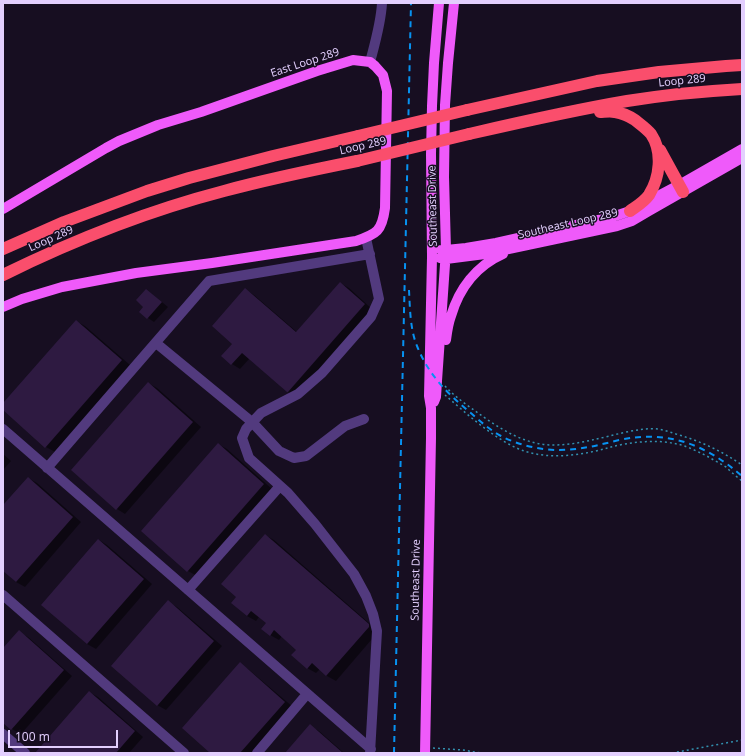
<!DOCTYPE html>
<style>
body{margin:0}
#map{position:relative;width:745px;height:756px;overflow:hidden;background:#170e21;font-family:"Open Sans",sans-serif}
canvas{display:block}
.frame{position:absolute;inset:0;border:4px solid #e3cffe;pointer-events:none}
.scale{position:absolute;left:8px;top:730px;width:110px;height:18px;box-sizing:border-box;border:2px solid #e3cffe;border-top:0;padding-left:5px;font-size:12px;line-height:14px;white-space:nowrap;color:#e3cffe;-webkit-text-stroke:3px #170e21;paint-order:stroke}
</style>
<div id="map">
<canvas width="745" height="756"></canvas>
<div class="frame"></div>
<div class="scale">100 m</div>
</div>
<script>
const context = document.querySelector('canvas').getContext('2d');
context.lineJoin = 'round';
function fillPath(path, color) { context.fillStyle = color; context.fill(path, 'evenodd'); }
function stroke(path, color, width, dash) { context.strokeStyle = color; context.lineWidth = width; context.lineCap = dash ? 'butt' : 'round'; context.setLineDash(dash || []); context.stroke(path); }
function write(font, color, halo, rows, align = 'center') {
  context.font = font + ' "Open Sans",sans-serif'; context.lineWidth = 3; context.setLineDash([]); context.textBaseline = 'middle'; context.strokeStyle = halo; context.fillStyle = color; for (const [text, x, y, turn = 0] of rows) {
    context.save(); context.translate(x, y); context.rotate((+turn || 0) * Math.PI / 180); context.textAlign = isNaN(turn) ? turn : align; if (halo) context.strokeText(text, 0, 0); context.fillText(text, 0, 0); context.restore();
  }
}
fillPath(new Path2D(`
 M340 283 349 288 373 310 296 397 288 392 250 358 240 369 232 364 233 344 245 289 254 295 297 332Z
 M146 290 152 294 168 307 154 322 148 318 140 312 145 307Z
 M76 321 85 326 130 365 55 452 46 447 3 409V405Z
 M148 383 157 388 201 427 125 514 117 509Z
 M218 444 227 449 272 489 197 576 188 571Z
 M3 454 11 461 3 470Z
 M28 478 37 483 81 522 25 587 16 582 3 570V507Z
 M265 535 274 540 377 630 378 632 336 681 327 676 320 669 316 673 307 668 298 650 282 636 279 640 270 635 267 623 259 617 256 621 247 616 237 597Z
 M99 540 107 545 152 584 96 649 87 644Z
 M168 602 177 607 222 646 166 710 157 705Z
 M19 632 28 637 72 676 21 734 12 729 3 721V650Z
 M240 664 248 669 293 707 253 753H212Z
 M89 692 98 697 143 737 129 753H39Z
 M310 726 319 731 344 753H286Z`), '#0007');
fillPath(new Path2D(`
 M340 282 365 304 288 392H287L242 353 231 365 221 356 232 344 212 326 245 288 296 332Z
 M146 289 162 302 147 319 139 312 143 307 136 300Z
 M76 320 122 360 45 448 3 410V403Z
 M148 382 193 422 116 510 71 470Z
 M218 443 264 484 187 572 141 531Z
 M28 477 73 517 16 582 3 571V505Z
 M265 534 369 624V627L326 676 312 663 307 669 291 655 296 650 274 630 270 636 261 629 266 623 251 611 247 616 231 603 236 597 221 584Z
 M98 539 144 579 87 644 41 605Z
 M168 600 214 641 157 706 111 666Z
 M19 630 64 670 11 730 3 723V648Z
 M240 662 285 702 240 753H210L182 728Z
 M89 691 135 731 116 753H35Z
 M310 724 343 753H285Z`), '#2e1a41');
stroke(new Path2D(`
 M445 386C455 397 467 405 478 413 500 429 525 445 553 445 566 445 579 443 592 440 612 436 639 427 658 429 664 430 670 432 676 434 700 441 722 451 742 465
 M445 395C467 414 496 441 524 451 551 460 584 455 611 447 631 442 656 439 677 444 687 446 696 451 705 455 712 459 719 463 726 467 731 472 737 477 742 481
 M433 748 463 750 481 753
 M672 753 742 740`), '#3290af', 1.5, [2, 3]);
stroke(new Path2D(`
 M370 62C375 43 381 23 382 3
 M366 238 379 299 371 317 322 373 298 394 261 413 246 429 242 438 249 458 288 493 315 524 354 574 366 596 373 614 377 631 370 753
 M156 343 252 422 279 451 294 458 306 456 345 426 364 419
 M3 429 371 749
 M47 468 209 281 370 254
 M188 590 280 486
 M3 595 184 753
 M3 734 25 753
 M257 753 307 694`), '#523a7e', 10);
stroke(new Path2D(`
 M3 209 106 148 119 141 158 125 201 112 317 71 353 60 370 62 375 66 383 75 387 91 385 208C382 231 377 234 356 241L212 263 136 273 62 287 22 299 3 307
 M441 250H446L466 248 496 243 612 217 630 211 679 185 742 149
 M440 258 446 259 485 254 617 226 632 221 649 211 742 158
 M446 340C447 332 448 324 451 316 459 289 476 266 503 254
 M434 402 436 397 437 381 446 250 444 177 445 105 448 63 454 3
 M425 753 431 438V408L429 396 432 257 431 154 432 106 434 63 439 3`), '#ef5afa', 10);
stroke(new Path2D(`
 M467 110 597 81 659 72 726 66 742 65
 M600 112C604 112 610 111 615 112 622 113 629 116 635 120 640 124 647 129 651 134 663 152 660 177 649 195 644 202 637 206 630 211
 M469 134C521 122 574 110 627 101 665 95 704 91 742 89
 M660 150 683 192
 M3 249 64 222 147 191 189 178 273 156 358 136
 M3 275C74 240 147 211 224 191 268 179 312 170 357 161`), '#fa4e6c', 12);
stroke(new Path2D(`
 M409 290C410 308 410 329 417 346 429 376 448 394 472 414 481 422 490 430 501 436 518 445 540 450 559 450 580 450 599 445 619 440 668 430 705 444 742 476
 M394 753 411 3`), '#0792f1', 2, [6, 5]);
stroke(new Path2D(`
 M358 136 467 110
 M357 161 469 134`), '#fa4e6c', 12);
write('11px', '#e3cffe', '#170e21', [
 ["East Loop 289",305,63,-18],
 ["Loop 289",682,81,-6],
 ["Loop 289",363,146,-13],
 ["Southeast Drive",433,206,-91],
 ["Southeast Loop 289",568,224,-13],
 ["Loop 289",51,239,-24],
 ["Southeast Drive",416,580,-89]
]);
</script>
